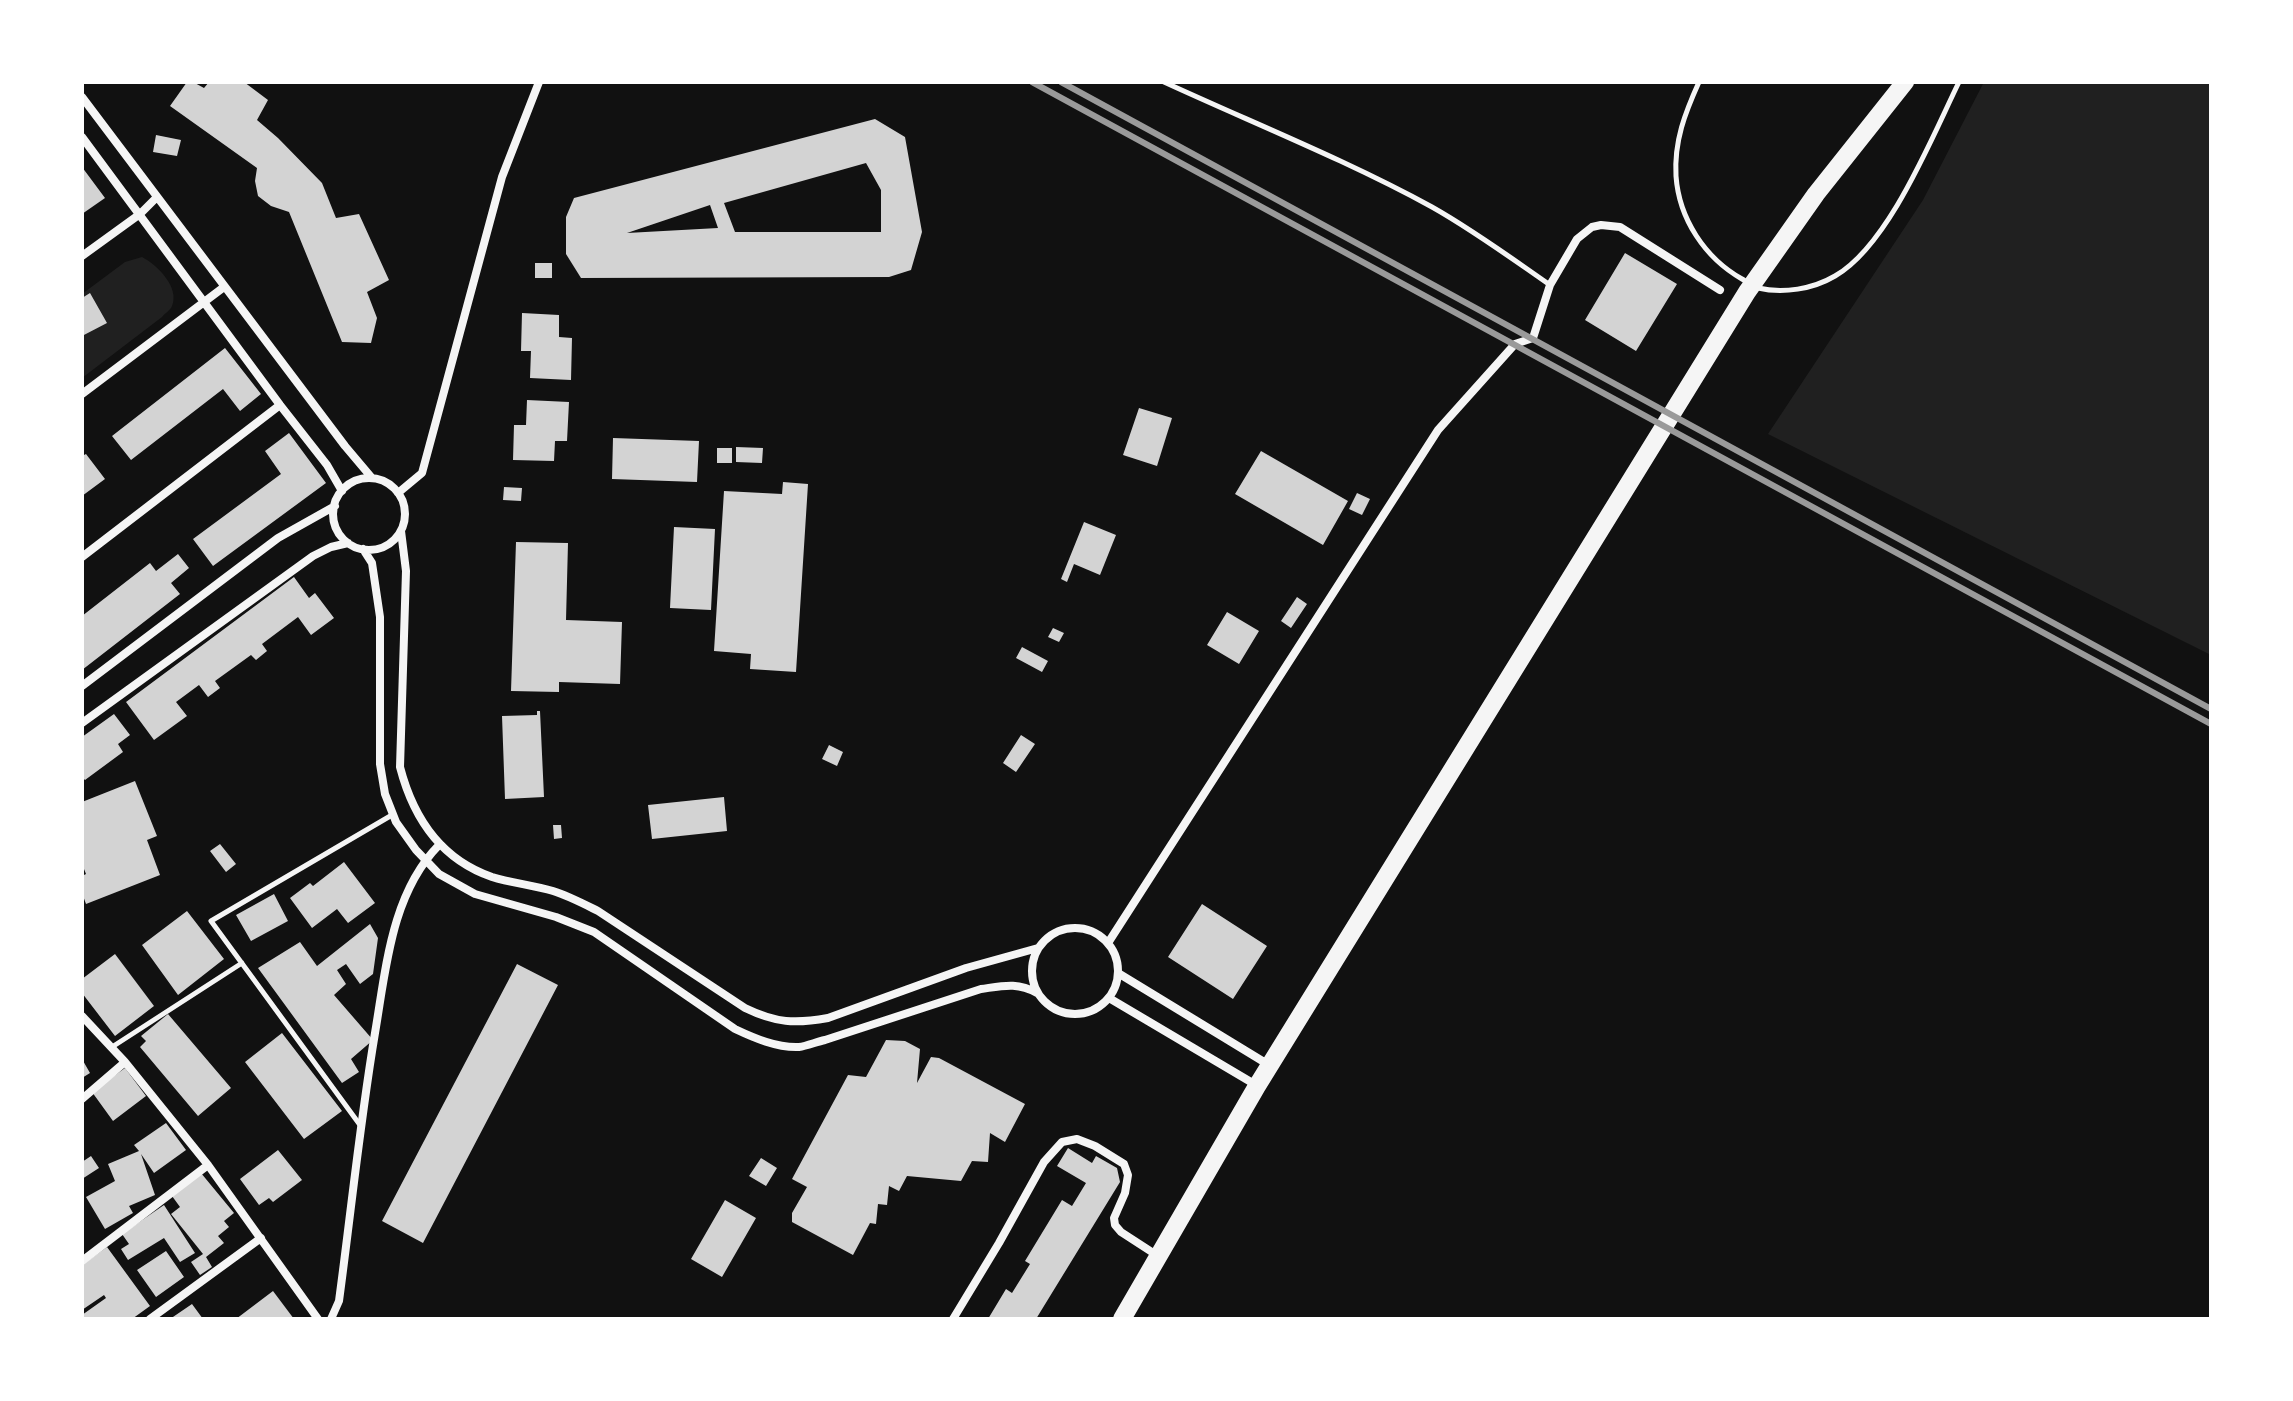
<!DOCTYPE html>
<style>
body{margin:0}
#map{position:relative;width:2293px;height:1401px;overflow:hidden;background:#111;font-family:Lora,serif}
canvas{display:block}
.frame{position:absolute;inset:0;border:84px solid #fff;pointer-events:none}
</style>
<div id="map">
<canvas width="2293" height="1401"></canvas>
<div class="frame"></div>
</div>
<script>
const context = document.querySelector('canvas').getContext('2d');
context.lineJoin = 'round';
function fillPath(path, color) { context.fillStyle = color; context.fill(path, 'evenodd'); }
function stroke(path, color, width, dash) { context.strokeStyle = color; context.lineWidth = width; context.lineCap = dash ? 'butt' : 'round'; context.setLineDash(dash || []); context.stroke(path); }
fillPath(new Path2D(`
 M1984 82H2211V655L1768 434 1923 200Z
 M142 257C157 265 180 287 172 306 170 311 165 313 162 317L82 378V294L125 262Z`), '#202020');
fillPath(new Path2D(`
 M187 82H193L204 88 209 82H244L268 100 257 120 278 138 322 183 336 218 359 214 389 280 367 292 377 318 371 343 342 342 289 212 271 206 258 196 255 181 257 168 170 106Z
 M875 119 905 137 922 232 911 270 889 277 581 278 566 254V217L574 198ZM866 163 881 190V232H735L724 203ZM710 205 718 228 627 233Z
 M156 135 181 140 177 156 153 152Z
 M82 167 105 198 82 214Z
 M1625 253 1677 284 1636 351 1585 320Z
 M535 263H552V278H535Z
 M90 293 107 323 82 336V298Z
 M522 313 559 315V337L572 338 571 380 530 378 531 351H521Z
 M225 348 261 394 240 411 223 389 131 460 112 436Z
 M527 400 569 402 567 441H555L554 461 513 460 514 425H526Z
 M1139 408 1172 418 1157 466 1123 455Z
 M289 433 326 483 213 566 193 539 281 474 265 451Z
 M613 438 699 441 697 482 612 479Z
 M736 447 763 448 762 463 736 462Z
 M717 448H732V463H717Z
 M1261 451 1348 501 1323 545 1235 494Z
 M86 454 105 479 82 496V456Z
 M783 482 808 484 796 672 750 669 751 654 714 651 724 491 782 494Z
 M504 487 522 488 521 501 503 500Z
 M1357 493 1370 499 1362 515 1349 509Z
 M1084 522 1116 535 1100 575 1074 564 1067 582 1061 579Z
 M674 527 715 529 711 610 670 608Z
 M516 542 568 543 566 620 622 622 620 684 559 682V692L511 691Z
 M178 554 189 568 171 583 180 594 82 670V616L150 563 156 571Z
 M294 577 309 598 315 593 334 618 311 635 298 617 262 644 267 651 256 660 251 655 215 681 220 688 208 697 199 685 176 702 187 716 154 740 126 702Z
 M1297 597 1307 604 1291 628 1281 621Z
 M1227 612 1259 631 1239 664 1207 645Z
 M1053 628 1064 633 1059 642 1048 637Z
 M1022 647 1048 661 1042 672 1016 658Z
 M537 711H540L544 797 505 799 502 716 537 715Z
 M114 714 130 735 118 744 123 752 85 780 82 777V737Z
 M1021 735 1035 744 1016 772 1003 763Z
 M829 745 843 752 837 766 822 759Z
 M135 781 157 836 147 840 160 875 86 904 82 893V876L86 874 82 864V802Z
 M724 797 727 831 652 839 648 805Z
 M553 825H561L562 838 554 839Z
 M220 844 236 864 226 872 210 851Z
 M344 862 375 903 348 923 337 909 312 928 290 898 310 883 313 886Z
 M274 894 288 921 251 941 236 915Z
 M1202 904 1267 946 1233 999 1168 957Z
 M187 911 224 959 178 995 142 945Z
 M370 924 378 938 373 974 360 984 346 964 337 970 346 984 334 995 373 1040 351 1059 359 1072 342 1083 258 968 300 942 317 966Z
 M115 954 154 1006 115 1036 82 993V979Z
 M517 964 558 985 423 1243 382 1221Z
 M168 1014 231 1088 198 1116 140 1047 146 1041 141 1036Z
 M282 1033 342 1111 304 1139 245 1062Z
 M886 1040 905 1041 920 1049 917 1083 931 1057 939 1058 1025 1104 1005 1142 990 1133 988 1162 972 1161 961 1181 907 1176 899 1191 889 1186 887 1205 878 1204 876 1224 870 1223 853 1255 792 1222V1213L807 1187 792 1179 848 1075 866 1077Z
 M82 1059 90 1073 82 1078Z
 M125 1068 146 1096 113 1121 92 1092Z
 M166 1123 186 1150 154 1173 141 1154 155 1195 129 1206 133 1213 105 1229 86 1197 115 1181 108 1164 139 1151 134 1145Z
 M1068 1148 1092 1163 1096 1156 1117 1168 1120 1182 1036 1319H988L1006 1289 1012 1293 1030 1264 1025 1261 1062 1200 1072 1206 1086 1183 1057 1166Z
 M278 1150 302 1180 273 1202 269 1198 259 1205 240 1179Z
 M91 1156 99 1168 82 1179V1162Z
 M761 1158 777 1168 766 1186 749 1176Z
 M201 1173 234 1213 224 1221 229 1227 218 1236 224 1243 206 1257 212 1267 200 1275 191 1262 203 1254 171 1214 180 1207 172 1196Z
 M725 1200 756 1218 722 1277 691 1259Z
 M164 1205 195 1253 180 1262 164 1238 128 1260 121 1249 129 1244 122 1234Z
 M107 1247 150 1306 132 1319H82V1315L106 1298 104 1295 82 1310V1265Z
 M166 1251 184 1277 156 1297 137 1270Z
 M273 1291 294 1319H236Z
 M192 1304 203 1319H170Z`), '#d3d3d3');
stroke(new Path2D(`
 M1164 82C1253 123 1346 160 1432 207 1473 230 1511 258 1550 285
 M1699 82C1685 113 1674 141 1676 176 1679 219 1705 258 1742 279 1747 282 1753 286 1758 288 1783 294 1813 289 1835 276 1889 245 1932 137 1959 82
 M112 1047 242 963
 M360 1125 211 921 392 815`), '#f5f5f5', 5);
stroke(new Path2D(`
 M82 97 345 446 372 478
 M82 137 280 405 327 465 342 491
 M82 256 140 214 157 197
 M82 394 224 287
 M333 514a36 36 0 1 1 72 0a36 36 0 1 1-72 0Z
 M398 493 422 473 502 177 539 82
 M401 531 406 571 400 767C413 817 440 859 492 877 511 883 533 885 553 891 569 896 584 904 598 911L745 1008C776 1023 795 1024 828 1018L966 968 1038 948
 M363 549 372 563 380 617V764L385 794 396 822 416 850 439 874 475 894 556 917 594 932 735 1029C754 1038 777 1048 799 1047 807 1046 816 1042 825 1040L981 989C1003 986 1017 982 1037 993
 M82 557 280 405
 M82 686 278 538 335 506
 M82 723 313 556 331 547 348 543
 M1032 971a43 43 0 1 1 86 0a43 43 0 1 1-86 0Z
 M1108 943 1438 430 1515 344 1533 338 1550 285 1577 239 1592 227 1601 225 1620 227 1720 290
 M1118 973 1269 1065
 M1109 998 1256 1085
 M82 1016 125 1062 82 1099
 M125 1062 208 1165 318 1319
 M82 1261 208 1165
 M150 1319 261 1238
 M331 1319 339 1301C351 1212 360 1122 375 1033 386 969 391 894 439 845
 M953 1319 999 1243 1044 1162 1062 1142 1077 1139 1095 1146 1124 1164 1128 1175 1125 1193 1114 1218 1115 1225 1121 1232 1158 1256`), '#f5f5f5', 8);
stroke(new Path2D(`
 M1122 1319 1257 1086 1747 292 1816 194 1905 82`), '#f5f5f5', 18);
stroke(new Path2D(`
 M1032 82 2211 724
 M1061 82 2211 709`), '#9a9a9a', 6);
</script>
